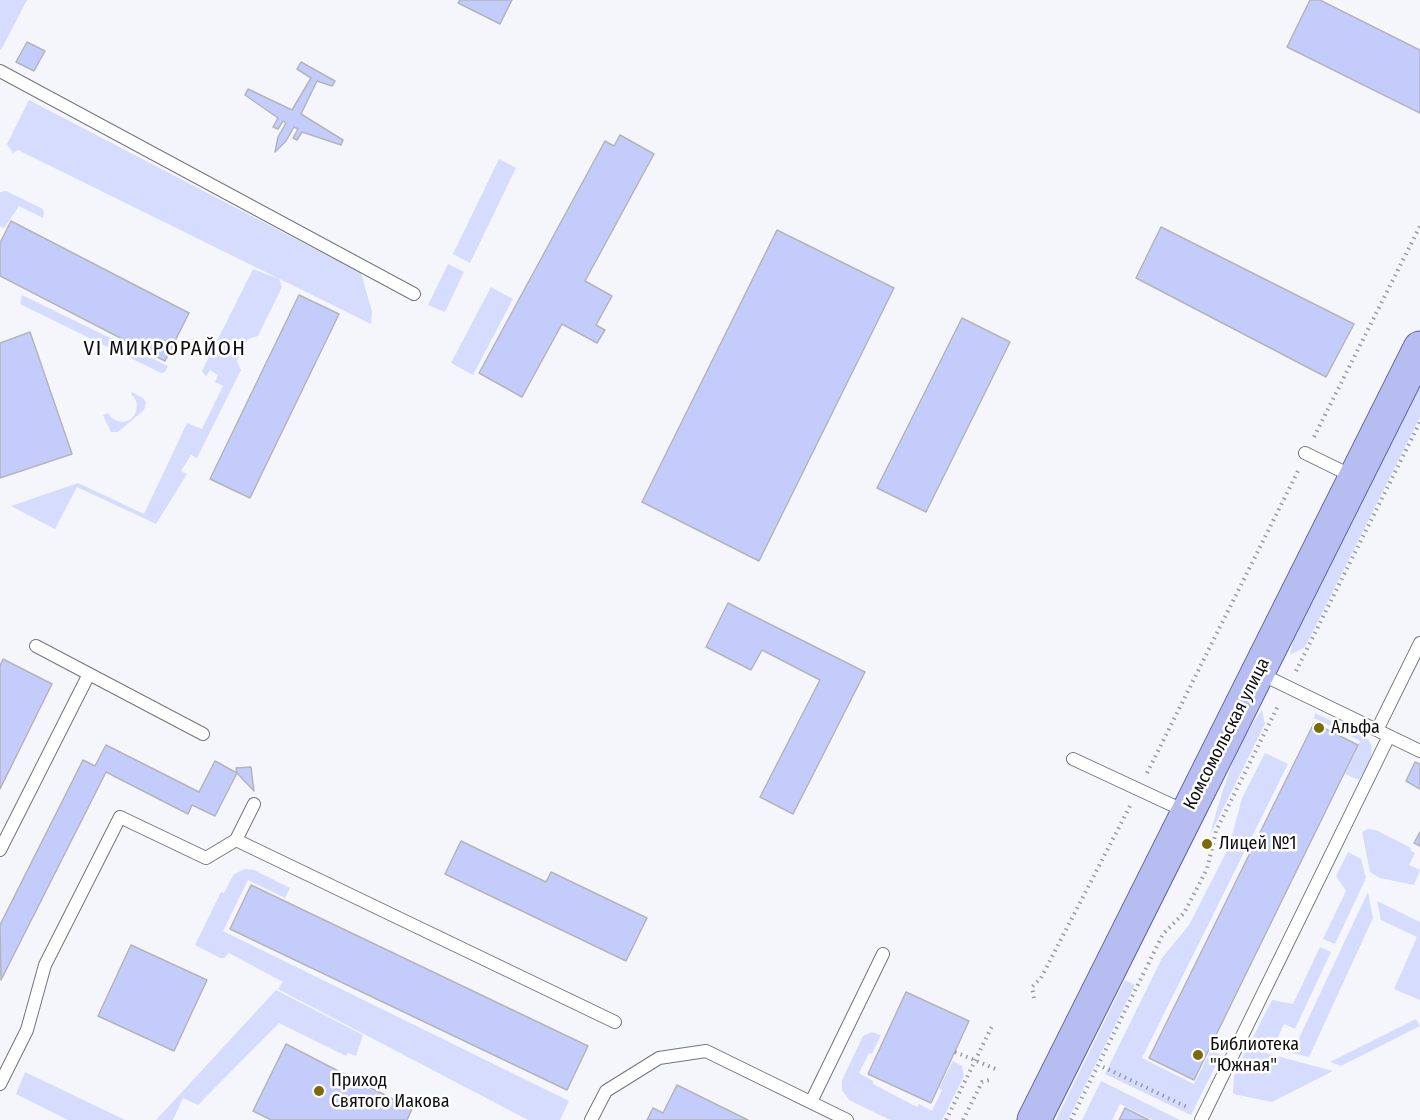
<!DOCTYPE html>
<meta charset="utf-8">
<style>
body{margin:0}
canvas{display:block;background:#f5f6fb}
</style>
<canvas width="1420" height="1120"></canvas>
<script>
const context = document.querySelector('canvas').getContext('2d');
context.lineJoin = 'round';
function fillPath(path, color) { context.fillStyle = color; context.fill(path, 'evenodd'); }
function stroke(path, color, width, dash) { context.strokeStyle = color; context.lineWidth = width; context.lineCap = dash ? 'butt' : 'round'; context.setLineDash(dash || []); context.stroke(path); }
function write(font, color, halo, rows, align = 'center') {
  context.font = font + ' "Fira Sans Condensed",sans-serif'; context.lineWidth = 5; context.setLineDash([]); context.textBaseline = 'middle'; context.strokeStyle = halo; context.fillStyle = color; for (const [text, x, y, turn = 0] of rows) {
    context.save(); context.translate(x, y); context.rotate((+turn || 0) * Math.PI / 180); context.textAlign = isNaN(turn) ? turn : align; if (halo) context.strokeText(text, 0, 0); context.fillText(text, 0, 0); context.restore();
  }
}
fillPath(new Path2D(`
 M0 0H27L1 50H0Z
 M29 100 361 273 372 312 371 324 18 150 13 153 7 144Z
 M499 159 516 168 470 263 453 254Z
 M6 191 43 209 44 213 43 218 19 206 4 228 0 226V192Z
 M448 264 464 272 445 312 428 305Z
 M253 269 279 279 282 287 258 336 248 339 237 361 241 370 197 458 191 455 181 471 187 474 156 524 77 487 55 529 11 506 78 483 144 514 187 423 202 429 223 386 215 382 218 375 210 370 206 377 202 371Z
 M491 287 513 299 473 375 451 363Z
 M22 295 168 366 165 372 161 373 20 304Z
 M1420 387V417L1305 647 1290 655 1293 641Z
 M132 392 144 399 146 403 144 410 118 432H111L103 415 108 413C113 422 123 424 131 419 139 411 139 401 131 394Z
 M1262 710 1265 724 1210 835C1222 792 1234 746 1262 710Z
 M1315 713 1368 739C1378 753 1365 768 1359 780L1345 774 1360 741 1314 718Z
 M1265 753 1288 764 1142 1058 1194 1084 1211 1050 1221 1055 1191 1115 1105 1074 1162 958 1189 925 1229 847 1242 798Z
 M1368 829 1376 830 1411 848 1410 850 1415 853 1409 865 1420 870 1414 885 1380 878 1370 872 1362 832Z
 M1348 852 1361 859 1366 878 1335 944 1323 939 1346 891 1336 876Z
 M245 869 254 870 290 888 285 898 248 880 223 931 569 1101 560 1120H528L278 989 283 982 229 953 224 958H220L195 945 221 892 224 893 234 874Z
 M1368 892 1373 918 1309 1057 1292 1053Z
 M1377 901 1420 922V1000L1394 989 1417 937 1381 920Z
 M1320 947 1331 952 1295 1029 1284 1024 1273 1048 1250 1043 1272 1000 1293 1004Z
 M1125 980 1135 985 1068 1120H1056Z
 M276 990 363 1035 356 1056 348 1053 346 1056 279 1023 198 1105 183 1098 173 1120H156Z
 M1416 1019 1420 1026 1341 1066 1330 1062Z
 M872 1032 881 1035 872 1054 869 1053 859 1073 873 1081V1084L917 1107 919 1104 932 1111 942 1090 939 1088 953 1061 962 1066 964 1076 942 1120H890L849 1100 842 1090V1080L863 1036Z
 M1247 1048 1333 1071 1272 1102 1233 1094 1234 1076Z
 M25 1072 125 1120H68L16 1094Z
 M1101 1081 1180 1120H1153L1120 1104 1112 1120H1082Z`), '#d6dcfd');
const building = new Path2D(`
 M460 0H512L500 24 458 3Z
 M1310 0H1320L1420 50V113L1287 47Z
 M27 42 45 51 34 71 16 62Z
 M301 62 335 81 332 86 317 81 301 114 343 140 341 145 302 132 297 140 293 138 298 129 294 127 286 141 275 152 278 137 286 123 283 121 278 129 273 127 278 118 245 95 248 89 292 110 311 78 297 69Z
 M620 135 654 154 585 281 612 296 596 325 605 330 597 343 562 324 522 397 479 373 605 141 614 146Z
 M11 221 189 313 165 361 0 276V243Z
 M1161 227 1354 324 1326 377 1136 278Z
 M777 230 894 288 759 561 642 502Z
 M299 295 339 314 250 498 210 479Z
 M962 318 1010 342 926 512 877 488Z
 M30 332 72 454 0 478V343Z
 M728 603 865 672 793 814 760 797 820 680 762 650 751 670 706 647Z
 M3 659 52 684 0 789V666Z
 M1314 723 1358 745 1194 1080 1149 1058Z
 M106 745 199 792 215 761 237 773 215 816 192 805 188 814 106 772 1 980 0 925 83 760 95 766Z
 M1415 762 1420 764V789L1406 781Z
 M251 767 253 784 254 791 237 773 236 768Z
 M1420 832V846L1414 843Z
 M461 841 546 882 551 872 647 918 626 961 445 874Z
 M251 885 588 1046 567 1090 230 929Z
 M131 945 207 980 174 1051 98 1016Z
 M906 992 969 1021 931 1103 868 1074Z
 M286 1044 412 1109 407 1120H271L253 1111Z
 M677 1085 748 1120H647L653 1108 663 1113Z
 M1125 1108 1149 1120H1119Z`);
fillPath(building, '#c4ccfb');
stroke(building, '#b4b5ba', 1.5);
const service = new Path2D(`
 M0 71 414 294
 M1305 453 1354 477
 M36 646 203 734
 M1259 673 1420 751
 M1377 730 1420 643
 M1073 759 1187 812
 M236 840 254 804
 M0 850 89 674
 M0 1084 27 1030 45 965 120 817 206 858 236 840 615 1022
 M811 1102 883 954
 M591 1120 606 1091 659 1058 706 1051 847 1120
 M1201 1120 1389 736`);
const primary = new Path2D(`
 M1034 1120 1420 348`);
stroke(service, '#747579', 14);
stroke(primary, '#5d639c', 35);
stroke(new Path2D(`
 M1314 437 1420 226
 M1296 671 1420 422
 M1147 773 1298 471
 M1034 998 1032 987 1041 978 1130 806
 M955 1052 998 1070
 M1103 1067 1187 1107
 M946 1120 993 1024
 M963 1120 982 1082 993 1079
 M1071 1120 1163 934 1184 913 1207 869 1216 831 1279 704`), '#999a9e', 4, [1.5, 4.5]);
stroke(service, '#fff', 12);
stroke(primary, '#b7bcf1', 33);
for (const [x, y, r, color] of [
 [1319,728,6,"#7c6b04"],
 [1207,844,6,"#7c6b04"],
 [1198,1055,6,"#7c6b04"],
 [319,1091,6,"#7c6b04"]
]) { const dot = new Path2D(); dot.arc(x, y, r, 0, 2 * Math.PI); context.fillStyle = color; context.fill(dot); stroke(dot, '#fff', 2); }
write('18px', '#0f0f11', '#fff', [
 ["Альфа",1331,728],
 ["Лицей №1",1219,844],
 ["Библиотека",1210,1045],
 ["\"Южная\"",1210,1066],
 ["Приход",331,1081],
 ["Святого Иакова",331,1102]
], 'left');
write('18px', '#0f0f11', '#fff', [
 ["Комсомольская улица",1227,734,-63]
]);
context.letterSpacing = '1.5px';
write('21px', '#0f0f11', '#fff', [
 ["VI МИКРОРАЙОН",165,349]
]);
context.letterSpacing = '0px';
</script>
